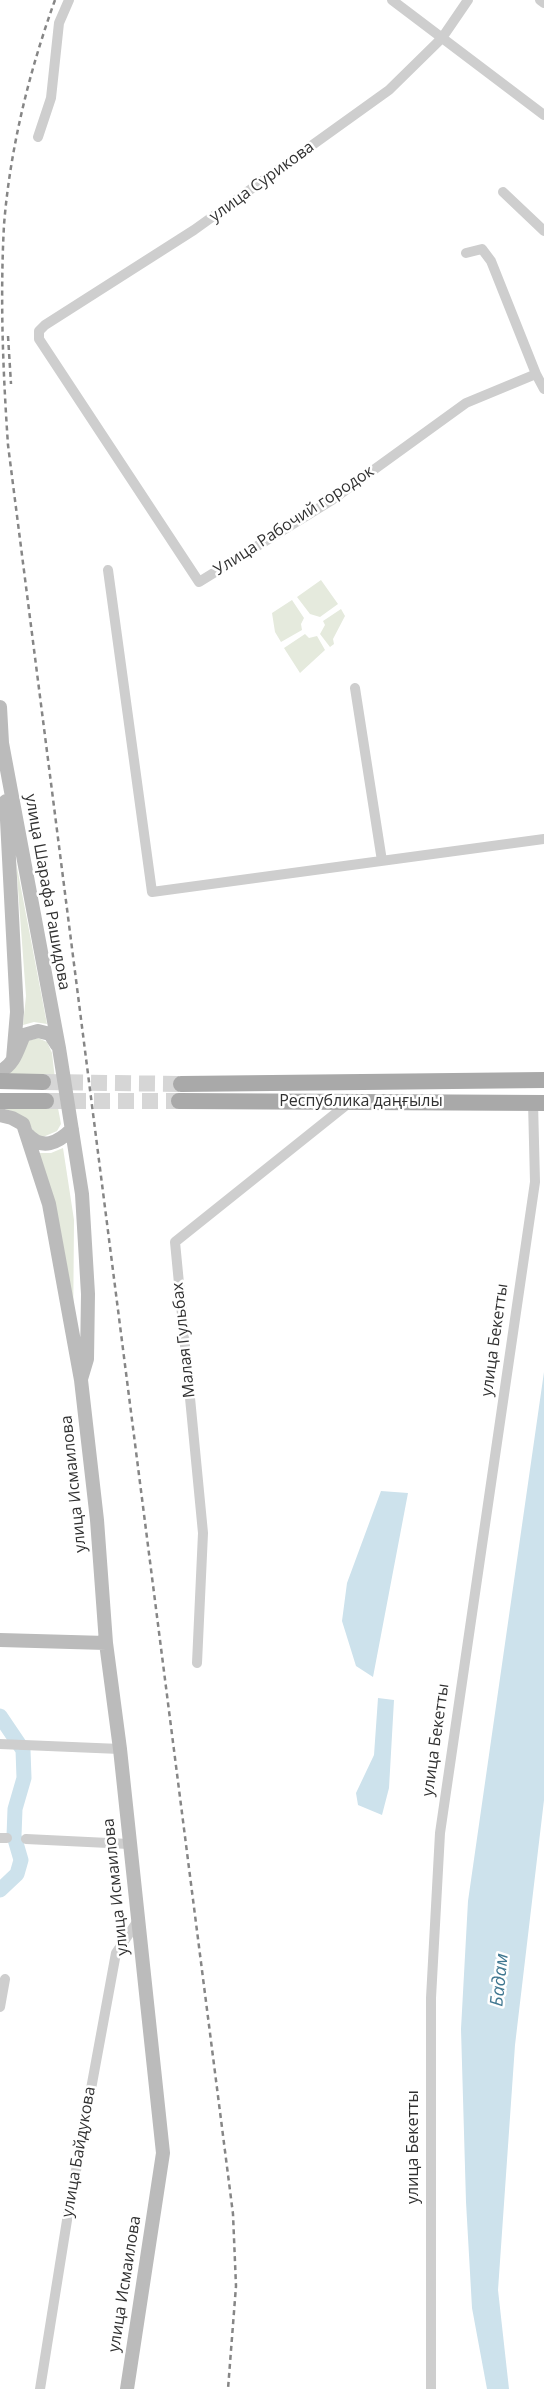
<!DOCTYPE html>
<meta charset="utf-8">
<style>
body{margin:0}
canvas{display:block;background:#fff}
</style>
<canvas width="544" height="2389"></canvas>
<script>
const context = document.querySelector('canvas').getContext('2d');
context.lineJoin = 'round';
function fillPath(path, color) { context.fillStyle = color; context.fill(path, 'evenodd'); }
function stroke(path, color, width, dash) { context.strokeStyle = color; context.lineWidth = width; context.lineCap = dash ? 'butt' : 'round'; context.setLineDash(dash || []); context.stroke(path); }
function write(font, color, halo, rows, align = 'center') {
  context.font = font + ' "Open Sans",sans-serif'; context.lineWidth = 5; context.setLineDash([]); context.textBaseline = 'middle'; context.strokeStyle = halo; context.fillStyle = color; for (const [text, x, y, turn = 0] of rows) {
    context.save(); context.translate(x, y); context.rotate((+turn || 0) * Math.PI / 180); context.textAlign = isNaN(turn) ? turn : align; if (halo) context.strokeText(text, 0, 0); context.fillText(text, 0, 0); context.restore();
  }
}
fillPath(new Path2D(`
 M321 580 338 604 320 617 310 614 297 597Z
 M292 600 304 618 301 624 302 630 281 642 275 632 272 613Z
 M341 609 345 616 333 639 334 644 330 647 320 634 325 625 323 621Z
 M305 634 309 638 317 636 325 650 300 673 284 648Z
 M16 862 47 1024 34 1022 23 1025 26 996Z
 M38 1038 47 1042 52 1053 55 1079 0 1081V1077C17 1071 21 1057 28 1041Z
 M58 1108 61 1124 57 1131 43 1137 34 1133C28 1118 21 1114 5 1109Z
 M63 1148 74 1220 73 1337 39 1153H51Z`), '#e5eadd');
fillPath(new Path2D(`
 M544 1372V1800L515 2045 498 2290 509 2389H487L472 2308 466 2202 461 2029 468 1901Z
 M381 1491 408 1493 373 1677 356 1666 342 1621 347 1583Z
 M378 1698 394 1700 389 1788 382 1815 358 1805 356 1793 374 1755Z`), '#cde2ec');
stroke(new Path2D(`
 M0 1716 23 1750 24 1778 15 1809 14 1836 21 1860 17 1874 0 1890`), '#cde2ec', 15);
stroke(new Path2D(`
 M43 1082 181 1084
 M46 1101H179`), '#d6d6d6', 16, [16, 8]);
stroke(new Path2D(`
 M392 0 544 115
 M468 0 442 38 389 90 194 230 45 325 39 331V339L199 582 332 500 466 403 536 374
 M540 0 544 3
 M38 137 51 98 59 23 69 0
 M503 192 544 231
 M466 253 482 249 491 261 536 374 544 389
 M108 570 152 892 544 839
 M355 688 382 861
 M197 1663 203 1533 175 1242 350 1102
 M0 1744 120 1749
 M0 1838H7
 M26 1839 129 1844
 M0 2007 5 1979
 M40 2389 68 2214 116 1953 137 1922
 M431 2389V1998L440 1833 535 1182 533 1102`), '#cecece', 10);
stroke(new Path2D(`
 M0 707 2 743 59 1048 82 1194 88 1294 87 1359 81 1379
 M6 801 17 1012 13 1059
 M0 1071C14 1066 18 1048 24 1035L38 1031 50 1034 57 1045
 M0 1115 12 1118 23 1124 49 1204 81 1380 97 1520 106 1643 120 1749 163 2153 127 2389
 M27 1134C42 1151 58 1143 72 1129
 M0 1640 106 1643`), '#bbb', 14);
stroke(new Path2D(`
 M0 1081 43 1082
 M181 1084 544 1080
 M0 1101H46
 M179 1101 544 1103`), '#a9a9a9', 16);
stroke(new Path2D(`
 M55 0C29 72 10 149 4 225 0 299 3 372 8 445L233 2214 236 2286 228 2389
 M8 336 11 384`), '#868686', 2.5, [5, 4]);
write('16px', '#313131', '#fff', [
 ["улица Сурикова",262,182,-36],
 ["Улица Рабочий городок",294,521,-33],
 ["улица Шарафа Рашидова",47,892,80],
 ["Республика даңғылы",361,1101],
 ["Малая Гульбах",184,1340,-96],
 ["улица Бекетты",495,1340,-82],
 ["улица Исмаилова",74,1484,-96],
 ["улица Бекетты",436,1740,-82],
 ["улица Исмаилова",116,1887,-96],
 ["улица Бекетты",413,2147,-90],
 ["улица Байдукова",79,2152,-80],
 ["улица Исмаилова",125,2284,-81]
]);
write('italic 18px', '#417891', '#fff', [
 ["Бадам",500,1980,-84]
]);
</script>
